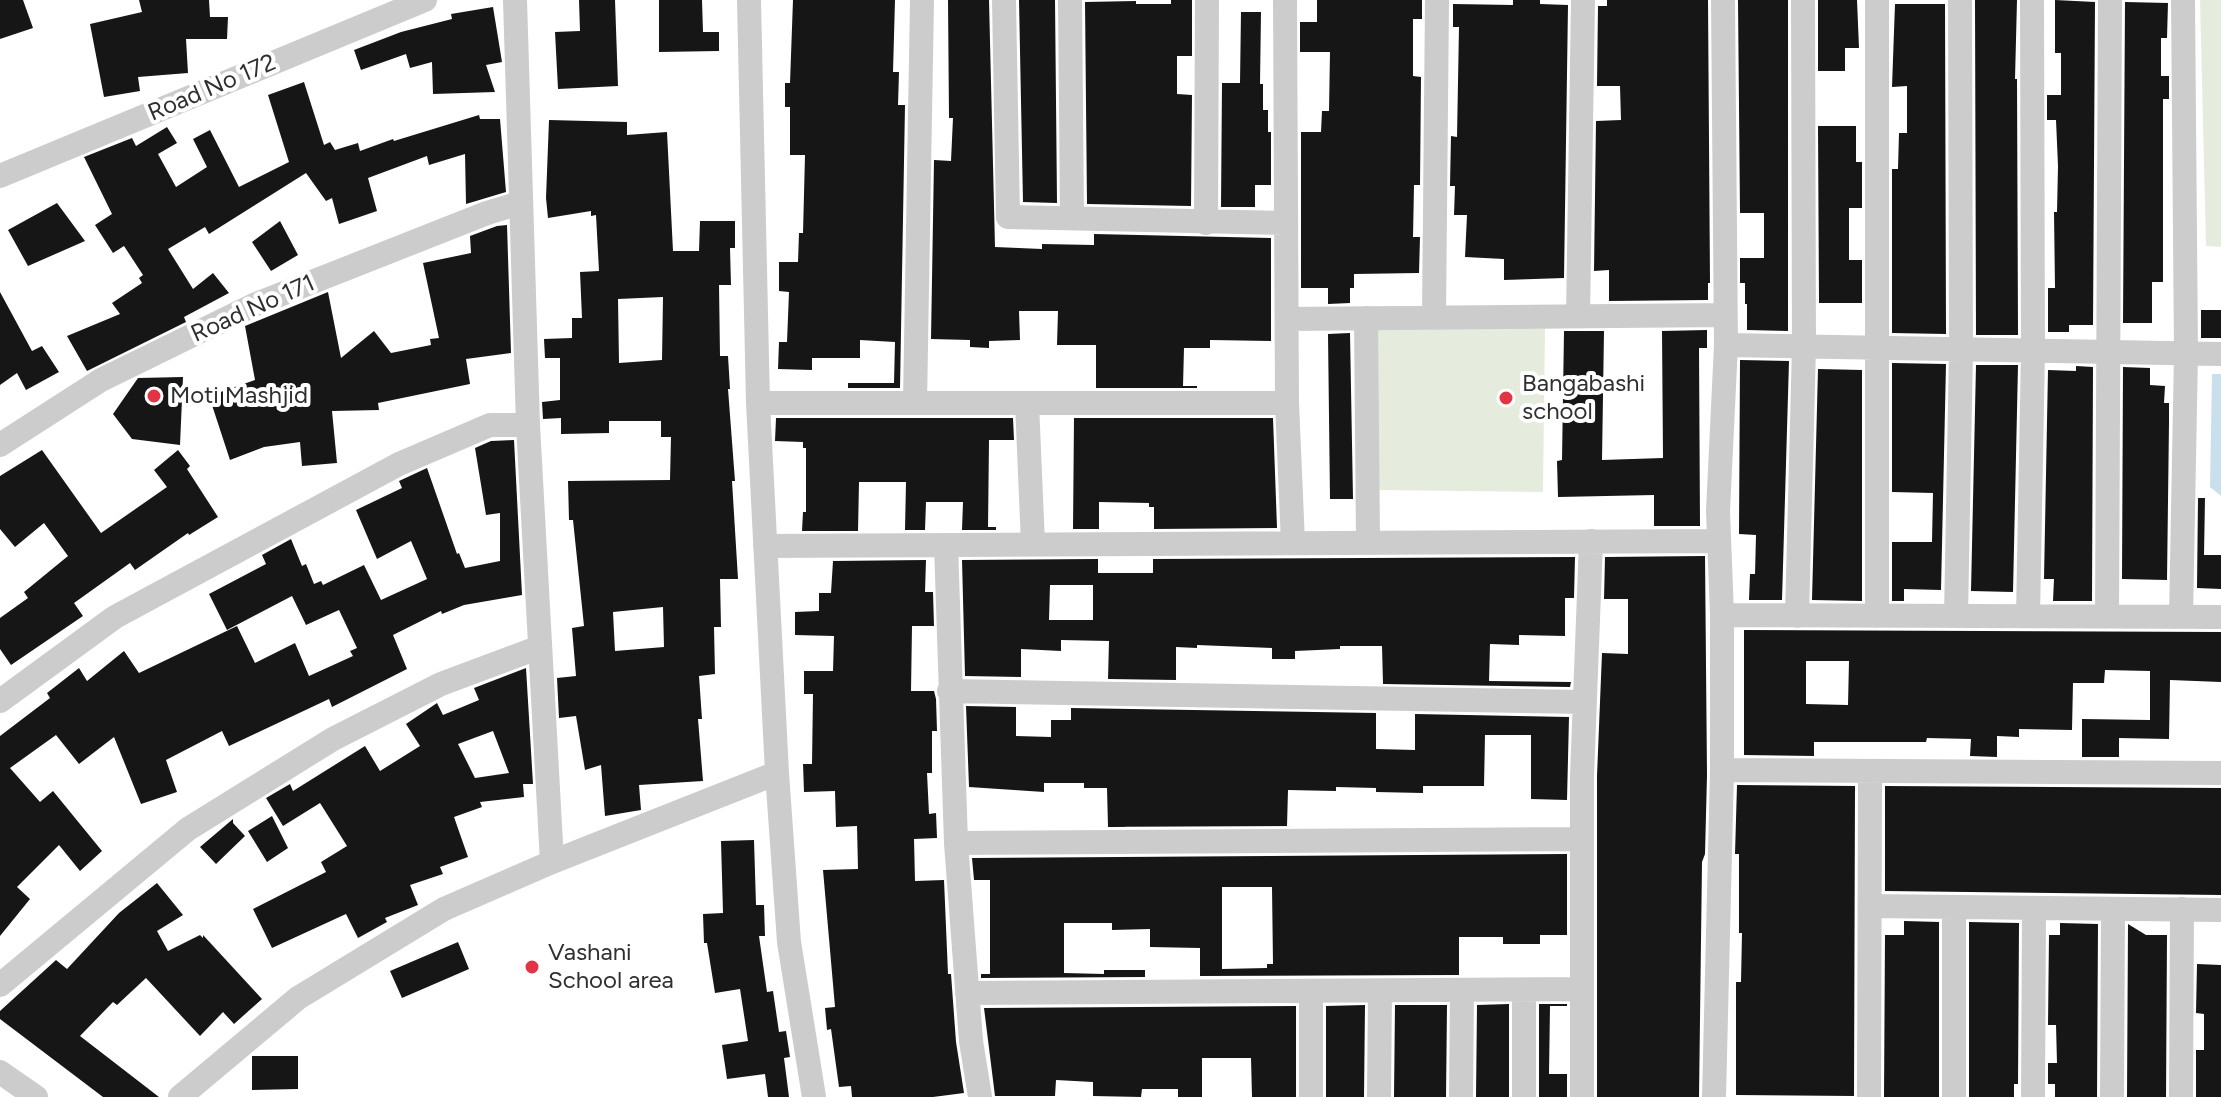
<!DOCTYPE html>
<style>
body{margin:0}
canvas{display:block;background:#fff}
</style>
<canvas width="2221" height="1097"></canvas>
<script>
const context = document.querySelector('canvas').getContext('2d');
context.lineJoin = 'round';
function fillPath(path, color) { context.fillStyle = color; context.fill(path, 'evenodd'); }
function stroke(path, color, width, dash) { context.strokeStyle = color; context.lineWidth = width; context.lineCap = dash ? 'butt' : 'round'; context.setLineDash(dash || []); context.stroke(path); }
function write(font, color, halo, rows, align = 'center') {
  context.font = font + ' Figtree,sans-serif'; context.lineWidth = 8; context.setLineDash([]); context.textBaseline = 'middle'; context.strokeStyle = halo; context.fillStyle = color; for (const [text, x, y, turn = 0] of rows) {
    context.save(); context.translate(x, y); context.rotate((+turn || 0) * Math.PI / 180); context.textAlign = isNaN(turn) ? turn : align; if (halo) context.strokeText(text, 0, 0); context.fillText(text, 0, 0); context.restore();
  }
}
fillPath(new Path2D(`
 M2200 0H2221V247L2206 246Z
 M1376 325 1545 327 1543 492 1374 490Z`), '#e6ecdd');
fillPath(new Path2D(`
 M2212 374H2221V496L2210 487Z`), '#cadfec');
fillPath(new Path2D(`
 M0 0H23L33 28 0 39Z
 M139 0H209L210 17H228L227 39H186L188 73 138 77 140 91 104 97 90 24 142 12Z
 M579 0H615L618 86 558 89 555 32 580 31Z
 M659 0H702L703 32H719V51L659 52Z
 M793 0H895L893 72H899L898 105H905L900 388H848V383H894L895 342 860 340V358H812V370L778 369 779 342H787L789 292 779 291V262H798L799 233H803L805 155H790V107H785V83H790Z
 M948 0H989L995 247 1042 249V244L1094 245V234L1271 238V341L1210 340V348H1184L1183 386H1197V388H1096V345H1057L1058 311H1019L1020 340 989 341V348L970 347V340L931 339 934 160 951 161 953 118H949Z
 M1019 0H1055L1057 203 1023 202Z
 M1171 0H1192V56H1177V94L1192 95 1191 206 1087 204 1085 2 1136 1V4H1171Z
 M1317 0H1422V19H1413V76L1421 77 1420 185H1414L1413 237H1420L1419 273 1354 274V288H1350V303L1328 304V288H1301V132H1321L1322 111H1329L1330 52H1300V22H1317Z
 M1513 0H1540V4L1568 5 1564 278 1504 280V259L1465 257 1467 215H1454L1455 186H1450L1451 136 1457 137 1459 27H1453V4L1513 5Z
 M1607 0H1708L1710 283H1708V300L1609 301V270L1594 271 1596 121 1621 120 1620 86H1597L1598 6H1607Z
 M1738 0H1788V331L1747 330V304H1745V283H1740V258H1764V213H1740Z
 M1818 0H1857L1859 48H1845V71H1818Z
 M1975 0H2017L2015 79H2017L2018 335H1976Z
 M2055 0 2095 2 2093 325H2069V332H2048V288H2055L2054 212H2057L2058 166 2056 120H2047V95H2061V53H2055Z
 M2125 2 2168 3 2167 38H2161V76H2169V99H2163V282H2152V323H2123Z
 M1895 4H1945L1946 334 1892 333V169H1898L1899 133H1907V86L1892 87Z
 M493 7 502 62 486 65 495 92 433 94 432 62 410 68 406 54 361 70 354 50 401 32 452 19 451 14Z
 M1241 12H1261L1260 84H1263V110H1268V132H1271V185H1255V207H1221L1222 83H1240Z
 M304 82 324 145 330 142 335 150 358 143 360 151 393 139 394 141 479 115 480 119H500L506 192 466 204 465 154 429 165 427 156 368 178 377 211 339 224 332 198 326 201 306 173 209 234 205 227 168 249 193 289 213 273 229 293 184 317 186 322 87 371 67 336 120 314 112 303 142 283 139 278 143 275 124 246 113 253 95 225 112 214 84 157 132 138 136 146 167 127 177 143 158 154 176 187 207 167 193 139 210 130 239 187 289 162 268 95Z
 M549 120 627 122V135L667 132 673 251H699L700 221H735V248H730L731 285H719L720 356H728L730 389H728L735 481H732L738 579H720L721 627H714L715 674 699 676 702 719H698L703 781 639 785 641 810 605 816 601 765 585 770 576 716 559 718 557 678 576 676 572 628 584 626 573 520H569L568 481 670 480 671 437H661V421H609V433L561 434V418L543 419 542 402 560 400V358H545L544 339 572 338V318H582L580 272 599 271 596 215 591 216V211L548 218 546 198ZM663 297 662 360 619 363 618 299ZM663 607 664 647 615 651 613 612Z
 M1818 126H1856V162H1862V208H1849V260H1862V303H1819Z
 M57 203 85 241 28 266 8 230Z
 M280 221 298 255 271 271 252 242Z
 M507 225 511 353 466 359 470 384 378 403 379 410 332 411 337 463 302 466 300 442 264 447 230 460 209 396 255 380 245 326 328 292 341 358 374 331 391 353 431 345 430 339 439 338 423 263 471 253 470 236 497 226Z
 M0 292 32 351 42 346 59 372 26 390 17 373 0 385Z
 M2201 310H2221V338H2201Z
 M1707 330V348H1699L1700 526H1654V495L1558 497 1557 461 1562 460 1564 331H1604L1602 460 1663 458 1662 331Z
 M1350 333 1353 499H1330L1328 334Z
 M1740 360 1789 361 1782 600H1749L1750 574H1755L1756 535 1739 534Z
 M1892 363 1946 364 1941 590 1904 589V601H1892V542H1932L1933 493 1892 492Z
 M1976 365H2018L2013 592 1971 591Z
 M2076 366 2093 367 2092 601H2053L2054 579H2044L2048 370 2076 371Z
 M2123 367 2150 368V385L2165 386 2164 403H2169V422L2167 580 2122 579Z
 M1818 369 1862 370V601L1812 600Z
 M183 377 180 445 132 439 113 414 138 378Z
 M776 418H1013L1014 440H989L988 527H996V530H962L963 502H926L925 530H905L906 482H859L858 531H802L803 512H806V448H803V442L775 441Z
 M1074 418H1273L1277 528 1154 529V507H1149V503L1099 502V529H1073Z
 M514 440 522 595 464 605 442 614 441 611 393 635 407 669 332 707 329 699 229 746 222 731 166 760 177 792 141 804 114 737 79 764 56 735 10 768 40 802 53 791 102 851 80 871 59 845 17 887 30 899 0 936V736L50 698 47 693 79 668 87 681 124 651 139 673 237 626 255 663 295 643 309 676 353 656 350 651 357 648 339 610 306 625 292 596 227 630 209 594 266 564 262 555 291 539 302 566 306 564 314 584 321 581 323 585 364 565 381 600 427 579 411 541 377 559 356 510 402 488 399 481 427 468 457 554 459 553 465 568 500 561V513L486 515 475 448 491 441Z
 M42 450 101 533 167 487 154 470 178 450 190 466 187 469 218 517 189 535 188 533 135 570 130 563 74 603 83 616 11 665 0 649V618L28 598 24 592 68 556 44 523 15 547 0 529V476Z
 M2198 498H2205L2204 555H2221V589L2197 588Z
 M1705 556 1707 775 1705 854 1702 862 1699 1097H1597V776L1602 653 1628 654V599H1604L1605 557Z
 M1575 557 1574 598H1565V636L1519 635V645L1490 644 1489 681 1571 682 1570 687 1383 684 1382 646H1340V649L1295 651V659H1272V648L1197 645V648L1176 647V680L1108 679 1109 641 1061 640V651L1021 649V677L965 676 962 560 1098 559V573H1153V559ZM1050 585H1093V620H1049Z
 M926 560 925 592H933L934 626H912L911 691H934L936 699 937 731H932V773H927L929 814 936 813 937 838 914 839 915 881 944 880 948 974H951L956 1042 964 1093 933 1097H852L851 1086 839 1087 831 1029 827 1030 825 1008 835 1007 823 870 858 869 857 826 836 827 835 791 804 792 803 764H812L813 694H804V671H833L834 636 795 635V612L819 611V593H831L833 561Z
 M1744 630 2221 632V682L2170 680 2169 739 2119 738V757H2082V719L2150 720V671L2105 670 2104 683H2073L2072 730 2019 729V737L1997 736V757L1970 756 1971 739 1927 738 1926 742H1814V756L1744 755ZM1806 661H1849L1848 705 1806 704Z
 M526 668 533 784H523L524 797 480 802 482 807 454 817 468 857 440 867 443 874 410 885 418 905 385 918 387 922 358 938 346 914 272 948 253 909 326 872 321 862 347 846 320 803 283 826 266 798 290 784 293 791 365 746 380 771 420 746 406 724 437 703 443 715 479 700 474 688ZM493 731 509 773 475 778 458 744Z
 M966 706 1016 707V736L1051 737V720H1071V708L1376 713V749L1415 750V714L1569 717 1567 800 1531 799V735H1485L1484 786H1423V793L1376 792V788L1336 787V791L1288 790 1287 826H1299L1068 827H1108L1107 788H1084V783H1044V792L969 787Z
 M1737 785 1855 786 1854 1096 1736 1095V982H1741L1742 933H1739V854H1735Z
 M1885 786 2221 788V895L1885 891Z
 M272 816 288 848 267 862 248 831Z
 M233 819V823L245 836 216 864 200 847Z
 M754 840 756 905H764L765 936H759L767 992 773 991 779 1032 786 1031 790 1057 784 1058 789 1097H768L765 1074 727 1079 722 1045 748 1041 740 989 715 993 707 943H704L703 914 723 913 721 841Z
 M1567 854V935H1540V944H1503V937H1459V975L1200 976V948L1150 947V929L1112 930V923H1064V973L1104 974V970H1145V977L981 978V974H990V880H974L972 858ZM1222 887H1272L1273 964H1267V968L1222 969Z
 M157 883 183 915 157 931 168 951 200 935 203 938V935L262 999 234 1024 223 1012 200 1036 146 978 117 1005 113 1002 80 1036 159 1097H103L0 1019V1011L56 960 67 969 119 913Z
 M1904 921 1939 922V1097H1884L1885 935H1904Z
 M1969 922 2019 923 2018 1084H2014V1097H1969Z
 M2060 923 2098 924 2097 1097H2055V1084H2048V1063H2057L2056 1025H2048L2049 935H2060Z
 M2128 924 2146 935H2167L2166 1097H2127Z
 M458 942 469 969 402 998 390 971Z
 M2197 964 2221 965V1097H2196V1050H2204V1014L2196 1013Z
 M1509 1004V1097H1476L1477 1005Z
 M1539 1004H1567V1006H1550L1549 1074H1567V1097H1539Z
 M1365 1005 1364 1097H1326V1006Z
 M1395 1005H1447L1446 1097H1394Z
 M1296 1006V1097H1252L1251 1058H1202V1097H1178V1089H1142L1141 1097 1093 1096V1082L1056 1080 1055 1096H995L984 1008Z
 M252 1056H298V1089L252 1090Z`), '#161616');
stroke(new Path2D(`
 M749 0 758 403 777 773 789 942 814 1097
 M1004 0 1008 217 1286 223
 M1070 0 1072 218
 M1285 0 1287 403 1293 543
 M1877 0V616
 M0 176 425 0
 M1206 223 1207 0
 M1578 316 1583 0
 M1434 317 1437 0
 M1366 318 1368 542
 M1287 319 1725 315
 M1726 345 2221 354
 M758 403H1287
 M915 403 922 0
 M1027 403 1033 544
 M0 445 101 380 254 305 487 213 520 203
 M946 545 956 843 971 1041 980 1097
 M765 546 1719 541
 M1722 615 2221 617
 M1797 616 1804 346 1803 0
 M1956 616 1961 350 1960 0
 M2028 616 2033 351 2032 0
 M2107 616 2110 0
 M2181 617 2186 353 2183 0
 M949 691 1583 702
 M0 701 115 617 399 464 490 425H528
 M1722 770 2221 773
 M956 843 1582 839
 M552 862 777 773
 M1870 906 2221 910
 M0 985 188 829 333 739 441 684 540 647
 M967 993 1582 989
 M0 1072 36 1097
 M180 1097 298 998 444 909 552 862 528 425 515 0
 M1311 1097V991
 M1379 1097 1380 991
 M1461 1097 1462 990
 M1524 1097V990
 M1582 1097V776L1591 541
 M1714 1097 1722 770V615L1718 511 1726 345 1723 0
 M1869 1097 1870 780
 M1954 1097V907
 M2033 1097 2034 909
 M2112 1097 2113 909
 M2181 1097 2182 909`), '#ccc', 24);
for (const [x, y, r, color] of [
 [154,396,8,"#e33446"],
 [1506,398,8,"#e33446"],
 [532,967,8,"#e33446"]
]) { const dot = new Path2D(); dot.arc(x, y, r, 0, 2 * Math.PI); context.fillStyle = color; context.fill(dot); stroke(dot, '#fff', 3); }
write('24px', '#2f2f2f', '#fff', [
 ["Road No 172",212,88,-23],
 ["Road No 171",253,309,-24]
]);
write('24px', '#2f2f2f', '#fff', [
 ["Bangabashi",1522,384],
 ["school",1522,412],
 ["Moti Mashjid",170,396],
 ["Vashani",548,953],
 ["School area",548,981]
], 'left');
</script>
